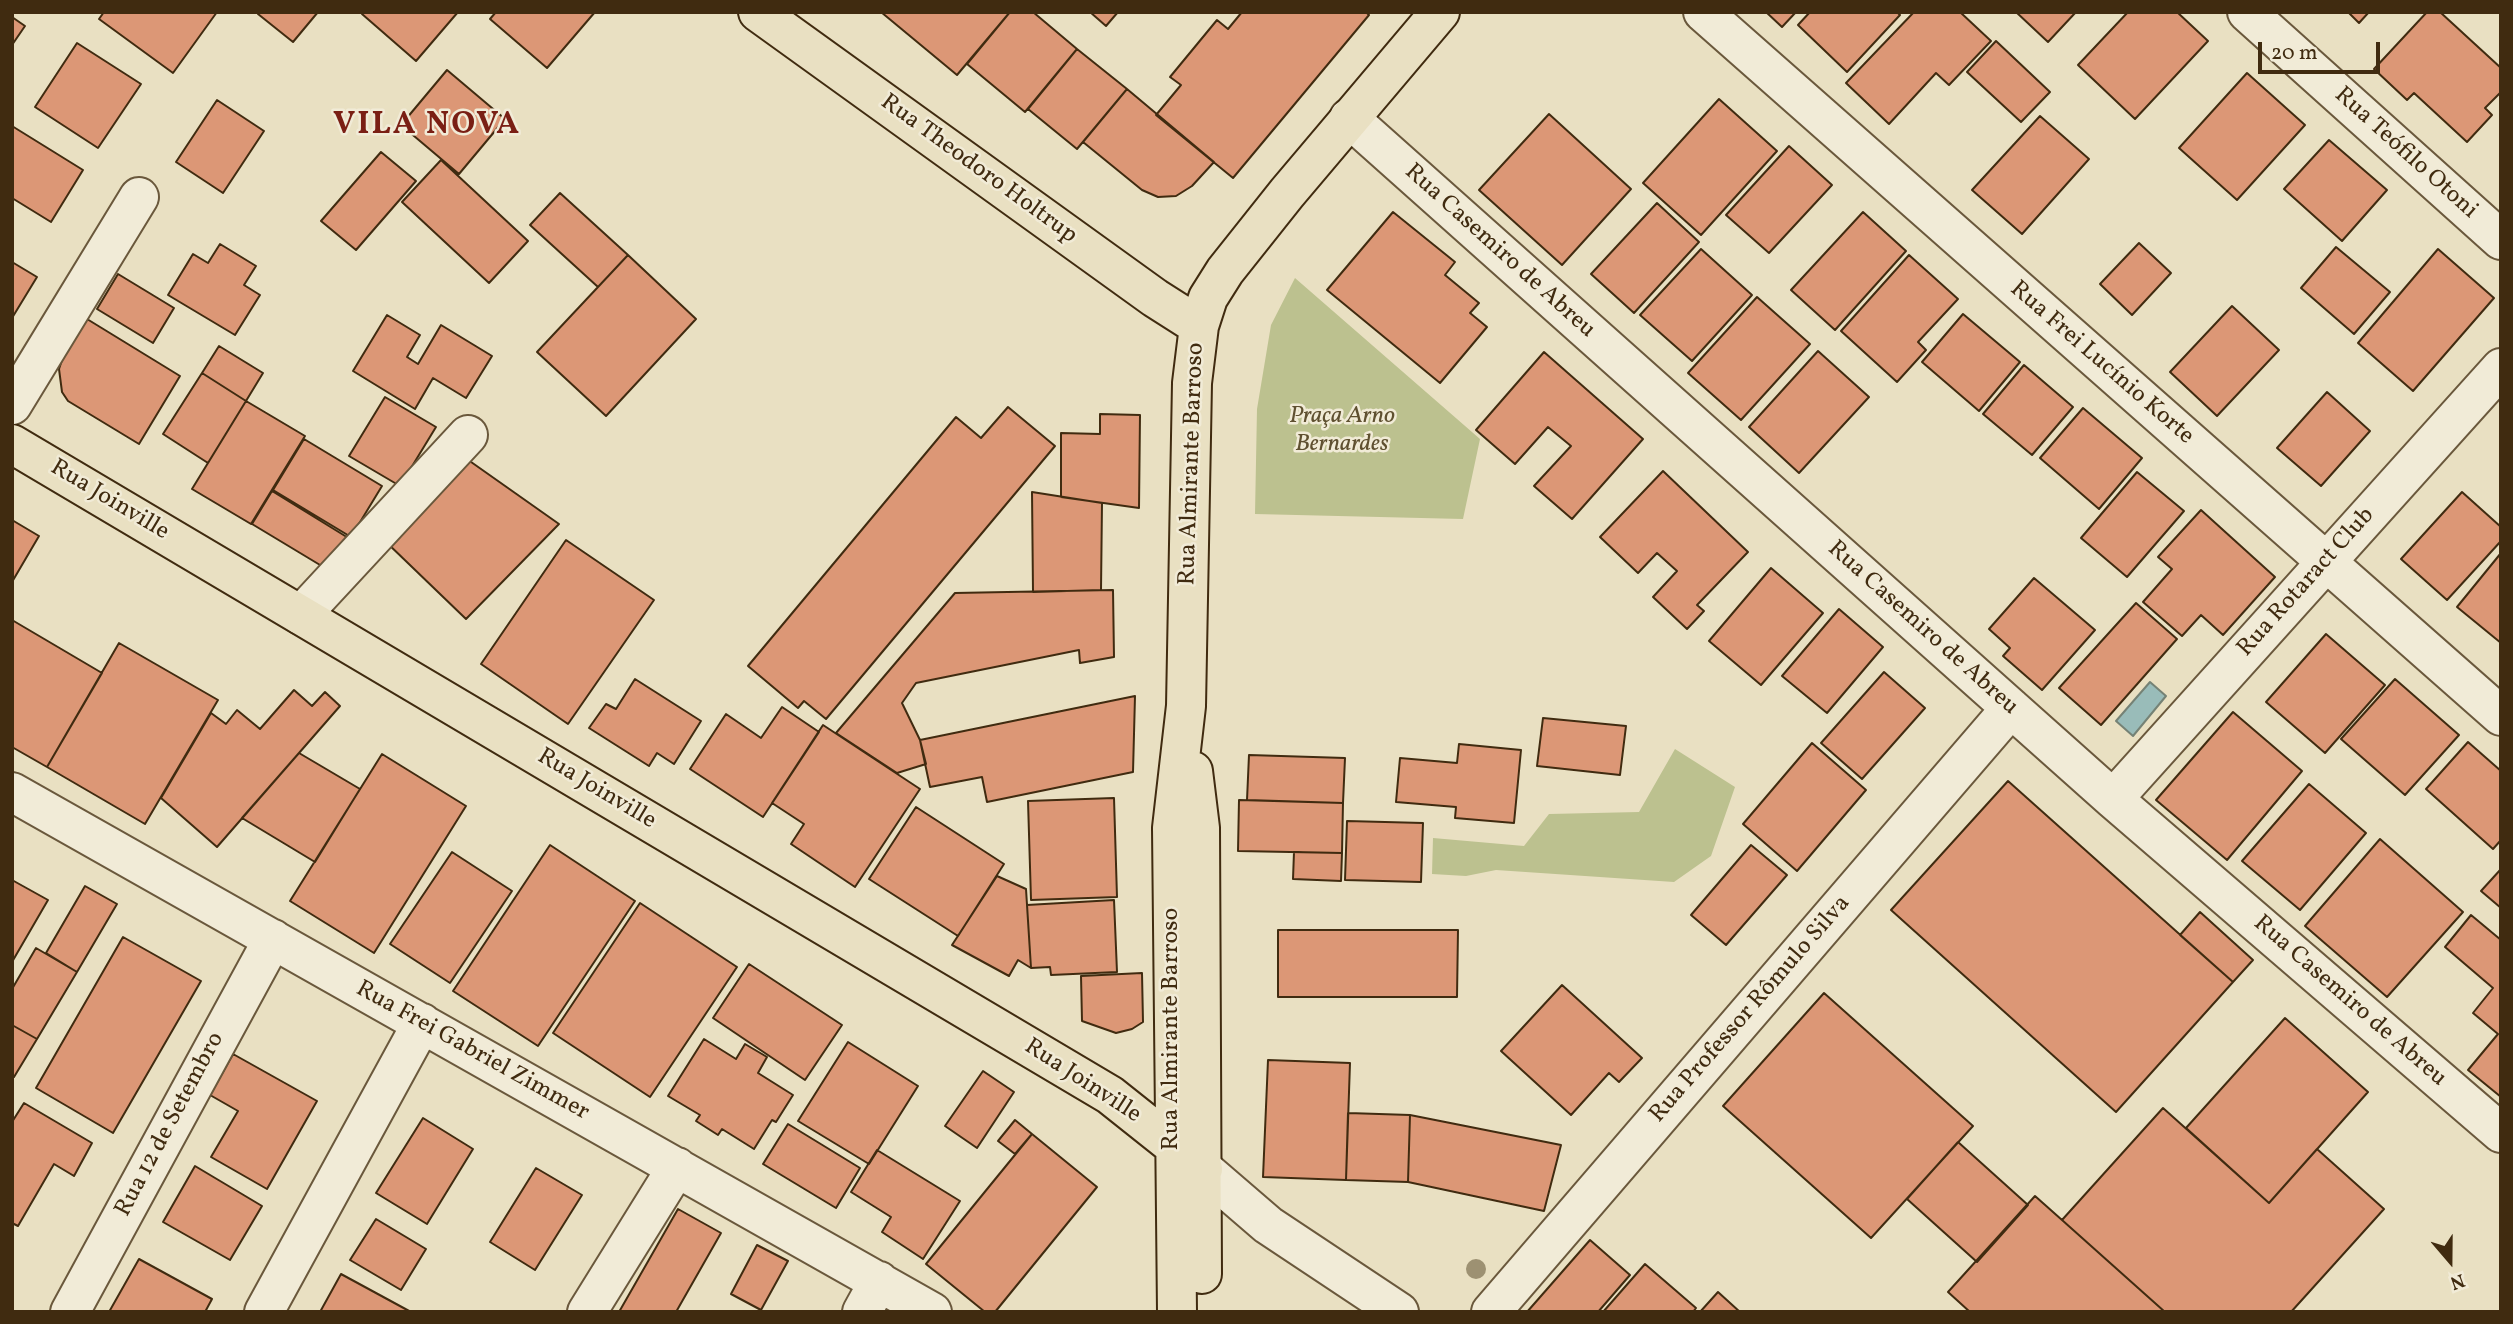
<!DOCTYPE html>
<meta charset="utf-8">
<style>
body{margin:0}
#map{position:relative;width:2513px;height:1324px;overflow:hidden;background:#e9e0c2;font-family:Vollkorn,serif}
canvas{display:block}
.frame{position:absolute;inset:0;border:14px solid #402b10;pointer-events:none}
.north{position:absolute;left:2415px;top:1226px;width:70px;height:70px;-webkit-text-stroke:5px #f1ebd7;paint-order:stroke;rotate:160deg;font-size:19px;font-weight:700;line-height:28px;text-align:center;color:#402b10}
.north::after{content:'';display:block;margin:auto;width:24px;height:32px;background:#402b10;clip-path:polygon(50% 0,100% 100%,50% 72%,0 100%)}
.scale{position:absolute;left:2258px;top:42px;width:122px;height:32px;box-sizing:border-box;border:4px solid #402b10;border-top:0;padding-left:9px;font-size:21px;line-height:24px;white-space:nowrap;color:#402b10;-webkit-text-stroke:5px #f1ebd7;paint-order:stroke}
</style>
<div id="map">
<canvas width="2513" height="1324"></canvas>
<div class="frame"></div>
<div class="north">N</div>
<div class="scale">20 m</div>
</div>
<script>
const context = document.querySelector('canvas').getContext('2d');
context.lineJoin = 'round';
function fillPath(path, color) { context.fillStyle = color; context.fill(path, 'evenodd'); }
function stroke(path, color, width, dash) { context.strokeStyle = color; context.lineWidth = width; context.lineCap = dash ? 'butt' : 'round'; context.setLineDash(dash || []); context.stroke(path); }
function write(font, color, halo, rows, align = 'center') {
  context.font = font + ' Vollkorn,serif'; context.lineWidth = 5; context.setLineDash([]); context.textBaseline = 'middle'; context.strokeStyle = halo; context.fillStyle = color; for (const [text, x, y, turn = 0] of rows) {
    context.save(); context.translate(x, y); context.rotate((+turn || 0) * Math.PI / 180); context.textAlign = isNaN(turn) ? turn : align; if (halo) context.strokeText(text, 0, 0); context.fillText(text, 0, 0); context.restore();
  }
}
fillPath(new Path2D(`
 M1295 278 1480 439 1463 519 1255 514 1257 409 1271 325Z
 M1675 749 1735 787 1711 856 1674 882 1496 870 1466 876 1432 874 1433 838 1524 846 1549 814 1639 812Z`), '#bcc18f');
const water = new Path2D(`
 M2150 682 2166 696 2133 736 2116 721Z`);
fillPath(water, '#99bcb9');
stroke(water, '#758275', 2);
const building = new Path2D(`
 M104 12H217L173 73 99 19Z
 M260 12H318L293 42 258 14Z
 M364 12H458L416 61 362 14Z
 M496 12H595L547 68 490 19Z
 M881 12H1010L957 75Z
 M1010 12H1033L1077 49 1025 112 967 64Z
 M1090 12H1118L1106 26Z
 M1242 12H1366L1369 15 1233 178 1156 115 1181 85 1170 77 1217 20 1228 29Z
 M1766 12H1796L1782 27Z
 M1810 12H1897L1900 15 1847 72 1798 25Z
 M1914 12H1960L1991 41 1949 85 1936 73 1889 124 1846 83Z
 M2016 12H2076L2048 42Z
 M2128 12H2177L2208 41 2135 119 2078 65Z
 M2348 12H2369L2359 23Z
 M2427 12H2440L2501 68V92L2485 108 2492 115 2467 142 2414 93 2407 100 2374 69Z
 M12 17 25 26 12 45Z
 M1996 41 2050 92 2021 122 1967 72Z
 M77 43 141 84 98 148 35 107Z
 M1077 49 1127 89 1077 149 1028 109Z
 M447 70 505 119 459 174 401 125Z
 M2247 73 2305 125 2237 200 2179 148Z
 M1127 89 1214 162 1192 186 1176 196 1158 197 1142 190 1083 142Z
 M1719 99 1777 151 1701 235 1643 183Z
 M217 100 264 131 223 193 176 162Z
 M1549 114 1631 189 1562 265 1479 190Z
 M2040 116 2089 159 2022 234 1972 190Z
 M12 126 83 170 51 222 12 198Z
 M2329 140 2387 190 2342 241 2284 189Z
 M1789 146 1832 185 1769 253 1726 215Z
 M381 152 416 181 356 250 321 221Z
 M441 160 528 241 489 283 402 202Z
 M560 193 628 255 598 287 530 225Z
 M1657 203 1699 242 1634 313 1591 274Z
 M1393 212 1455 262 1445 275 1479 303 1470 313 1487 327 1440 383 1327 290Z
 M1863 212 1906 251 1835 330 1791 290Z
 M2139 243 2171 273 2132 315 2100 284Z
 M220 244 256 266 244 285 260 295 235 335 168 295 193 254 208 263Z
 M2336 247 2390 292 2354 334 2301 288Z
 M1701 249 1752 295 1692 361 1640 315Z
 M2438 249 2494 298 2413 391 2358 343Z
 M628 255 696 319 606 416 537 352Z
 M1909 255 1958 299 1918 342 1926 350 1897 382 1841 331Z
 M12 262 37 277 12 318Z
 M118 274 174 308 153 343 97 309Z
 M1757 297 1810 344 1741 420 1688 373Z
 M2232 306 2279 350 2217 416 2170 372Z
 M1963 314 2020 362 1979 411 1922 362Z
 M387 315 420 335 407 357 418 364 441 325 492 356 466 398 433 378 415 409 353 371Z
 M87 319 180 376 139 444 68 401 62 392 59 369 63 357Z
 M219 346 263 373 246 401 202 373Z
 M1818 351 1869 397 1799 473 1749 427Z
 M1544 352 1643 439 1572 519 1534 486 1571 446 1548 427 1515 464 1476 430Z
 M2024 365 2073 407 2032 455 1983 414Z
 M202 373 246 401 208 463 163 434Z
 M2327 392 2370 431 2321 486 2277 448Z
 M385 397 436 427 400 486 349 456Z
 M246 401 305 436 251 524 192 489Z
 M1008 407 1055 446 826 719 804 701 798 708 748 666 956 417 981 438Z
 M2083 408 2142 458 2099 509 2040 458Z
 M1100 414 1140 415 1139 508 1061 497V433L1100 434Z
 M304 439 382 486 351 537 273 490Z
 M464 457 559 524 466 619 384 540Z
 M1663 471 1748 552 1697 605 1704 611 1687 629 1653 597 1677 571 1657 553 1638 573 1600 537Z
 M2137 472 2184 511 2127 577 2081 538Z
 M272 491 350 539 330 571 252 524Z
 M1032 492 1102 503 1101 590 1033 592Z
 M2462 492 2501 527V541L2447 600 2401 559Z
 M2201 510 2275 577 2223 635 2201 615 2182 636 2143 602 2172 569 2158 557Z
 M12 520 39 536 12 582Z
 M566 540 654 600 568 724 481 664Z
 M2501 553V643L2457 607Z
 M1771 568 1823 613 1761 685 1709 641Z
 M2034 578 2095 630 2042 690 2003 656 2010 648 1989 629Z
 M1113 590 1114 657 1080 663 1079 650 916 683 902 703 920 740 926 764 897 773 836 733 955 593Z
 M2136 603 2177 639 2101 725 2059 688Z
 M1839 609 1883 647 1827 713 1782 676Z
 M12 620 102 673 47 767 12 747Z
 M2326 634 2385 685 2325 753 2266 702Z
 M119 643 218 700 145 824 47 767Z
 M1884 672 1925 708 1862 779 1821 743Z
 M635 679 701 721 674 764 657 753 649 766 589 728 606 704 616 709Z
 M2395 679 2459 735 2405 795 2341 739Z
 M294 690 312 706 325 692 340 706 217 847 161 798 211 713 226 724 237 710 260 729Z
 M1135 696 1133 772 987 802 982 777 930 787 920 740Z
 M782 707 819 732 763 817 690 769 726 714 761 738Z
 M2233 712 2302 771 2227 860 2156 800Z
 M1543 718 1626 726 1620 775 1537 766Z
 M823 725 920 789 855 887 791 844 804 824 772 803Z
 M2468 742 2501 771V840L2493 849 2426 789Z
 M1812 743 1866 790 1797 871 1743 824Z
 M1459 744 1521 750 1514 823 1455 818 1456 807 1396 802 1400 758 1457 763Z
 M299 753 360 789 315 862 242 818Z
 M382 754 466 806 374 953 290 901Z
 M1249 755 1345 758 1343 803 1247 800Z
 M2008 781 2233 982 2116 1112 1891 910Z
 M2309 784 2366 833 2300 910 2242 861Z
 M1114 798 1117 897 1031 900 1028 801Z
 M1239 800 1343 803 1342 853 1238 851Z
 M916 807 1004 864 958 936 869 879Z
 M1347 821 1423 823 1421 882 1345 880Z
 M2380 839 2463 912 2387 997 2305 926Z
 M550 845 635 901 538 1046 453 991Z
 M1751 845 1787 875 1726 945 1691 915Z
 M452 852 512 891 450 983 390 944Z
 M1294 852 1342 853 1341 881 1293 879Z
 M2501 869V908L2481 891Z
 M997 876 1026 889 1031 968 1018 960 1009 976 952 945Z
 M12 880 48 900 12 962Z
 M85 886 117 904 77 972 46 953Z
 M1114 900 1117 972 1051 975 1050 967 1031 968 1027 905Z
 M640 903 737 967 650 1097 553 1033Z
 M2200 912 2253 960 2233 982 2180 935Z
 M2471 915 2501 940V1097L2468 1070 2498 1034 2473 1013 2493 988 2445 947Z
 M1278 930H1458L1457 997H1278Z
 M123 937 201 981 113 1133 36 1088Z
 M36 948 77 972 37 1039 12 1025V989Z
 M749 964 842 1025 805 1080 713 1018Z
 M1142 973 1143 1022 1132 1029 1116 1033 1082 1021 1081 976Z
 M1562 985 1642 1058 1619 1082 1609 1073 1571 1115 1501 1051Z
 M1824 993 1973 1126 1871 1238 1723 1106Z
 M2285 1018 2368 1092 2269 1203 2186 1128Z
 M12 1025 37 1039 14 1077 12 1076Z
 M704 1039 736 1059 745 1044 767 1057 758 1073 793 1095 776 1122 772 1120 754 1149 722 1129 718 1135 696 1121 700 1115 668 1096Z
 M848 1042 918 1086 869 1164 798 1121Z
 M233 1054 317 1101 267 1189 211 1157 238 1111 210 1095Z
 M1268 1060 1350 1063 1346 1180 1263 1177Z
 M983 1071 1014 1092 977 1148 945 1126Z
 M24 1103 92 1143 74 1176 54 1164 18 1226 12 1223V1122Z
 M2163 1108 2269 1203 2317 1149 2384 1209 2291 1312H2165L2062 1220Z
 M1348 1113 1410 1115 1408 1182 1346 1180Z
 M1410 1115 1561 1145 1544 1211 1408 1182Z
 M423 1118 473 1149 427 1224 376 1193Z
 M1015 1120 1032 1134 1015 1154 998 1141Z
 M788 1124 860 1168 836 1208 763 1164Z
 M1032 1134 1097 1187 995 1312H985L926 1264Z
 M1958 1142 2028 1205 1977 1262 1907 1199Z
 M877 1150 960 1201 923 1259 882 1232 891 1217 851 1192Z
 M195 1166 262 1206 230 1260 163 1222Z
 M536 1168 582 1195 535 1270 490 1242Z
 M2035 1196 2062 1220 2165 1312H1970L1948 1292Z
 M678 1209 721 1233 676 1312H619Z
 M376 1219 426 1249 401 1290 350 1260Z
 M1590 1240 1630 1275 1598 1312H1527Z
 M757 1245 788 1261 761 1310 731 1294Z
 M139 1259 212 1299 205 1312H109Z
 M1645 1264 1696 1308 1693 1312H1603Z
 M341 1274 411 1312H320Z
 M1718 1292 1740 1312H1700Z`);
fillPath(building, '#dc9776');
stroke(building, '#402b10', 2);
const minor = new Path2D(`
 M1703 12 2501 716
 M2247 12 2501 240
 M1349 118 2113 799 2501 1133
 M12 405 139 197
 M301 615 468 435
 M12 792 932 1312
 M2113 799 2501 368
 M1203 1169 1268 1225 1399 1312
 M70 1312 273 939
 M264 1312 422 1023
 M587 1312 677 1167
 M862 1312 879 1281
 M1491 1312 2011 708`);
const major = new Path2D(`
 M758 12 1155 298 1199 326
 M12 444 1110 1095 1203 1169
 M1193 771 1200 828 1202 1274
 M1177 1312 1172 828 1186 706 1192 383 1199 326 1208 298 1225 271 1287 193 1440 12`);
stroke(minor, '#6a583c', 42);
stroke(major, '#402b10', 42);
stroke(minor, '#f1ebd7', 38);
stroke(major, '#e9e0c2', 38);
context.fillStyle = '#9d9172';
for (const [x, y] of [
 [1476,1269]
]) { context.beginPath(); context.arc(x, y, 10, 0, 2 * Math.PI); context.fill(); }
write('24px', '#402b10', '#f1ebd7', [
 ["Rua Teófilo Otoni",2405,154,42],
 ["Rua Theodoro Holtrup",978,170,36],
 ["Rua Casemiro de Abreu",1499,252,42],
 ["Rua Frei Lucínio Korte",2101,364,41],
 ["Rua Almirante Barroso",1193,464,-88],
 ["Rua Joinville",109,501,31],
 ["Rua Rotaract Club",2307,583,-48],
 ["Rua Casemiro de Abreu",1922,629,42],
 ["Rua Joinville",596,790,31],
 ["Rua Casemiro de Abreu",2349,1002,41],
 ["Rua Professor Rômulo Silva",1751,1010,-49],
 ["Rua Almirante Barroso",1173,1029,-90],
 ["Rua Frei Gabriel Zimmer",472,1052,29],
 ["Rua Joinville",1082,1082,33],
 ["Rua 12 de Setembro",171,1125,-62]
]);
write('italic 24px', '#5f5030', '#f1ebd7', [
 ["Praça Arno",1342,418],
 ["Bernardes",1342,446]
]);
context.letterSpacing = '2px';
write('bold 32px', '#7a1f14', '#f1ebd7', [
 ["VILA NOVA",427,127]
]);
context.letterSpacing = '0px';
</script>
